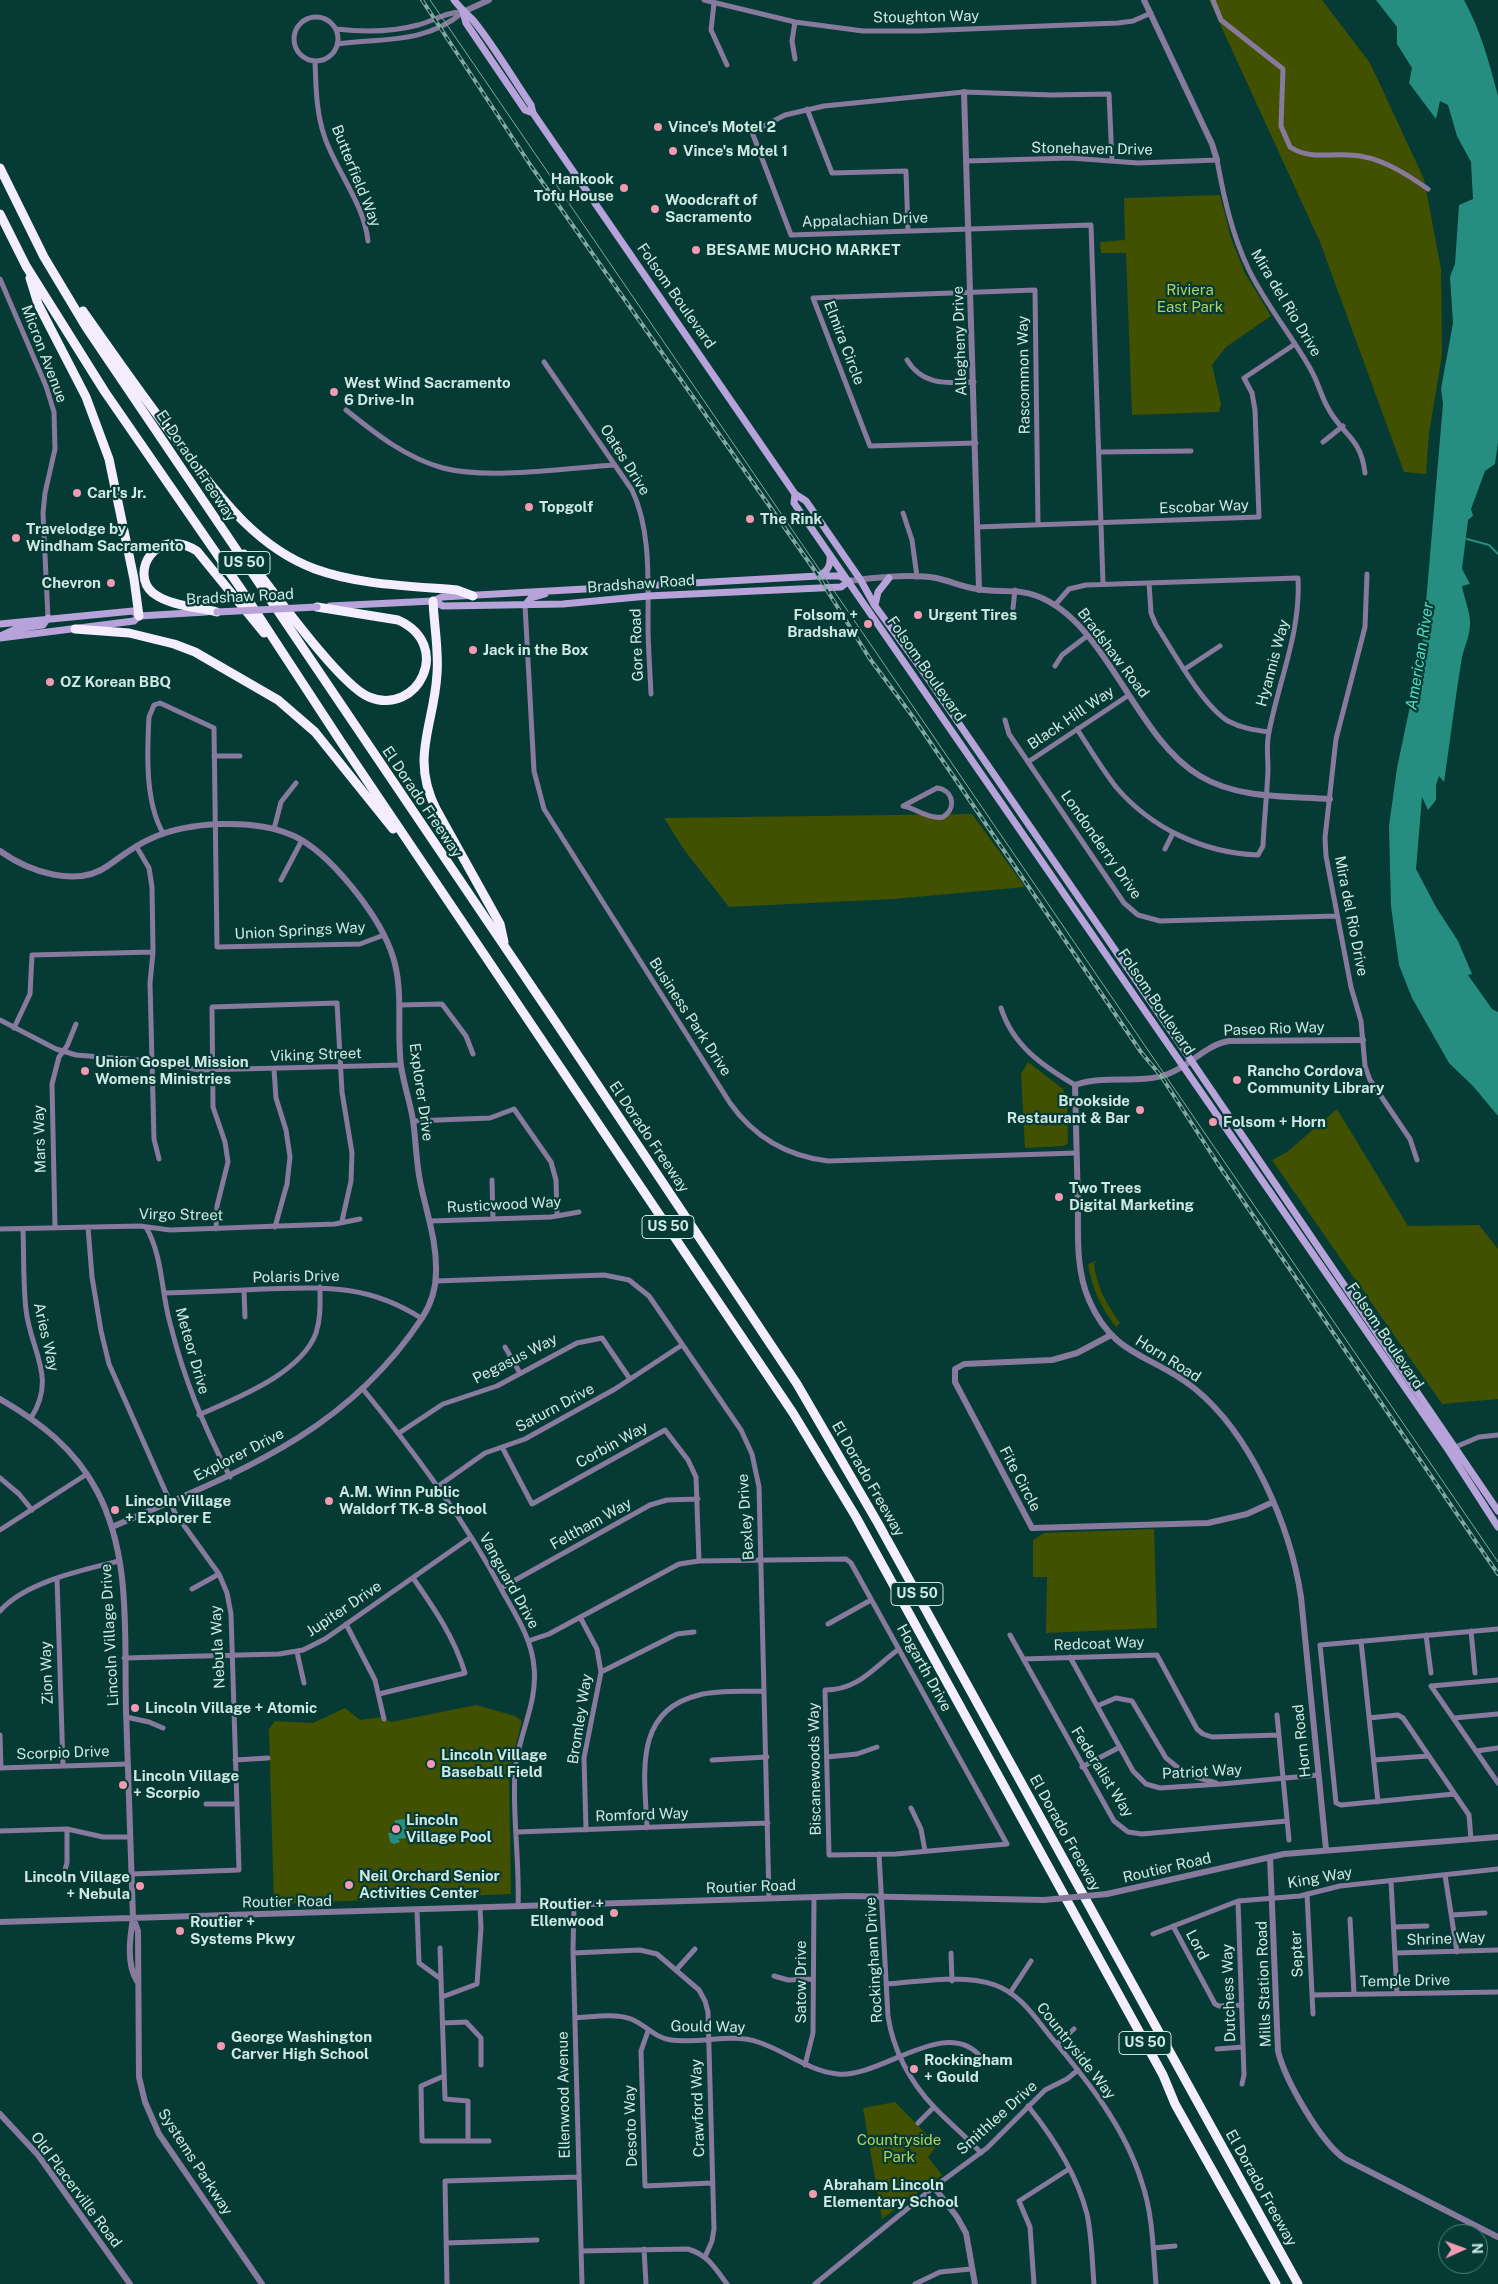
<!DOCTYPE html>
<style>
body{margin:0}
#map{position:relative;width:1498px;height:2284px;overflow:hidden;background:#053b34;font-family:"Public Sans",sans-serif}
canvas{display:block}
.north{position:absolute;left:1438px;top:2224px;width:50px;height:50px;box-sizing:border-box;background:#053b34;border:1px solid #56807a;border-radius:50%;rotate:88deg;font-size:14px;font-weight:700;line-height:20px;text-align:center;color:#cfe8e3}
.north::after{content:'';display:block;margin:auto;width:18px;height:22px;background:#f19ab2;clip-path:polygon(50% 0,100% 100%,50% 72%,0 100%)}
</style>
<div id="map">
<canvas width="1498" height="2284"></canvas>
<div class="north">N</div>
</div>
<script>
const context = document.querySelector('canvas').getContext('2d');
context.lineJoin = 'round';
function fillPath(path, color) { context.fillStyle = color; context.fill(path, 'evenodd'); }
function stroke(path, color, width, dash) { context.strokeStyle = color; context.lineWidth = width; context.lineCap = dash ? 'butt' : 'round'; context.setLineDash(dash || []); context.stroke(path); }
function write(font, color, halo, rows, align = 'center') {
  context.font = font + ' "Public Sans",sans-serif'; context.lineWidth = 4.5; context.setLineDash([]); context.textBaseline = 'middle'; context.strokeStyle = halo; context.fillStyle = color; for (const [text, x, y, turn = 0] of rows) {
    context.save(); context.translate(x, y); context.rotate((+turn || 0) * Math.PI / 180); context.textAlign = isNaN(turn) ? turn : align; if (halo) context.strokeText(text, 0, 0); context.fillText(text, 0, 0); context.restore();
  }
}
fillPath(new Path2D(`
 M1209 0H1322L1370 63 1424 179 1441 269 1442 355 1429 433 1426 474 1404 472 1320 242Z
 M1220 195 1231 238 1245 273 1271 316 1226 347 1212 365 1221 404 1219 412 1132 415 1126 253H1101L1100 242 1125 240 1124 198Z
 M972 814 1025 887 894 899 729 907 685 851 664 818Z
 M1028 1062 1063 1089 1067 1099 1068 1143 1064 1146 1025 1148 1021 1074Z
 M1337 1109 1408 1226 1479 1225 1498 1249V1399L1442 1404 1272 1160 1287 1152Z
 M1099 1260 1094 1263C1096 1286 1107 1305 1120 1323L1116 1327C1101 1308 1092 1288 1088 1264Z
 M1154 1529 1157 1628 1046 1633 1047 1577H1033V1540L1044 1533Z
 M476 1705 515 1716 522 1721 509 1772 511 1894 274 1904 269 1729 275 1721 313 1723 345 1708 360 1720 382 1717 391 1722Z
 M895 2102 937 2145 928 2157 942 2175 882 2219 863 2108Z`), '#415100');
fillPath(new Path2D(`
 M1376 0H1464C1481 31 1489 62 1498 96V442L1495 464 1485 471 1471 509 1473 516 1468 520 1462 569 1470 584 1462 586C1464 597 1469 609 1470 620 1471 633 1465 645 1462 657 1455 699 1450 741 1444 782L1439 776 1436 785V800L1428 810 1422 797 1416 869 1436 907 1458 941 1472 974 1468 975 1492 1009 1498 1012V1116L1473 1086 1449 1063 1412 998 1399 965 1391 906 1389 826 1397 768 1422 649 1443 404 1441 389 1453 323 1450 277 1455 264 1459 205 1473 199 1471 162 1457 136 1448 105 1440 101 1436 119 1409 83 1412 68 1397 44V27Z
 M405 1819 406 1838 398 1839 400 1842 394 1844 390 1842 388 1833H395V1820Z`), '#268e80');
stroke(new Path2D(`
 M1467 539 1489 545 1498 554`), '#268e80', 2);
stroke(new Path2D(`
 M704 0 795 22 863 31H919L1118 23 1133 21 1151 13
 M1213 0 1221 20 1283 69 1281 126 1290 147C1310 160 1328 153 1350 155 1379 156 1405 173 1428 189
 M714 3 711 30 727 65
 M294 39a22 22 0 1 1 44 0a22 22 0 1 1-44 0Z
 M795 22 792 41 795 59
 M336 29C362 32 392 32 418 25 434 21 445 12 462 12
 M337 44C382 38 426 44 463 12
 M315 61C316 87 316 113 325 138 337 172 364 204 368 241
 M807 109 832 173 906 171 908 231
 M967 161 1070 158 1138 163 1217 160C1224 198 1232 235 1249 270 1266 305 1292 336 1311 370 1318 382 1321 396 1328 408 1342 435 1361 437 1365 473
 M0 279 46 386 54 412 55 449 45 493 43 513 48 618
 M907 360C923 386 947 383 974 382
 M544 362 632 490C651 530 648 581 648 624 648 647 650 671 651 694
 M346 410C376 434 406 458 443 468 488 480 567 468 614 465
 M1323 442 1343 426
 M976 443 870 446 813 298 1035 290 1038 525
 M1099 452 1191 451
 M903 513 912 540 917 577
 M977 527 1259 517 1255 410 1252 393 1244 378 1295 344
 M1367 574 1365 627 1336 739 1325 838 1326 856 1351 987 1361 1021 1365 1066 1370 1080 1410 1139 1417 1160
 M1149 583 1151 613 1156 625C1173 651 1202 705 1228 721 1241 728 1254 730 1269 732
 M1103 584 1091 225 791 235 752 132 785 115 824 106 964 92 1052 95 1109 94 1112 161
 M525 605 534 771 544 809 730 1103C754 1137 786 1156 828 1161L1076 1153
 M1055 605 1069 589 1086 585 1298 578C1301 632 1279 680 1269 732 1266 745 1268 756 1268 770 1267 795 1264 821 1263 846L1258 855C1203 853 1151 828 1116 787 1102 769 1090 749 1077 729
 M1013 608 1015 590
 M1055 666 1062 655 1087 636
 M1185 669 1220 646
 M1005 720 1009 734 1124 903 1138 915 1160 921 1336 916
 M214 756H240
 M1028 762 1129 695
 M937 788C953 790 957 808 943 817 930 820 915 808 903 806Z
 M274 829 281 802 296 783
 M163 833C145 802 147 753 149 717L154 705 160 703 214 728 217 947 360 944 384 935
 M136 846 149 868 152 887 153 952 150 983 154 1139 159 1159
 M1165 849 1173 833
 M281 880 302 840
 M400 1005 442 1004 466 1036 473 1054
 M1001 1008C1013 1046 1043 1066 1075 1085
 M0 1020 56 1049 76 1055 152 1061 199 1070 401 1065
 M14 1028 30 994 32 955 153 952
 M274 1069 276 1098 286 1130 290 1157 287 1184 275 1227
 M413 1121 490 1118 514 1109 551 1162 556 1180 557 1216
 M492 1180 493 1219
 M431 1221 551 1217 579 1212
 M88 1227 92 1277 101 1331 109 1364 175 1513 219 1574 227 1593 231 1614 239 1870 132 1874
 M146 1227C163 1257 161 1291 170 1323 184 1379 203 1425 230 1477
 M55 1228 52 1084 59 1057 67 1046 76 1024
 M0 1229 140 1226 170 1230 335 1224 360 1219
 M23 1229C24 1256 23 1283 26 1310 31 1352 57 1377 31 1418
 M216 1229 217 1206 228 1162 225 1142 213 1107 212 1007 337 1003 342 1092 352 1153 351 1181 342 1221
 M436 1281 604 1275 629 1280 649 1296 741 1430 752 1454 759 1487 769 1898
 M244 1290 245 1317
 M164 1293C197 1292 230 1291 263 1289 324 1287 368 1284 421 1318
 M505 1347 520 1373
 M362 1388C415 1453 465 1520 504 1594 517 1617 532 1640 534 1667 538 1704 518 1735 515 1771 512 1816 520 1862 518 1907
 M199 1415C236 1398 301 1374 316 1333 321 1318 320 1303 320 1287
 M399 1433 443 1404 497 1386 577 1343 602 1338 630 1379
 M502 1447 532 1504 665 1430 688 1460 696 1477 699 1561
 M1453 1448 1479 1437 1498 1435
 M0 1478 19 1494 32 1510
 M437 1487 485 1453 525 1439 615 1389 682 1345
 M0 1530 87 1474
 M57 1578 63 1766
 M501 1588 650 1505 667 1500 698 1499
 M192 1589 219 1574
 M0 1611C25 1582 83 1570 119 1561
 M580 1617 597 1649 601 1672 584 1758 586 1830
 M346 1624 375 1680 384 1719
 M828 1624 871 1600
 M1471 1631 1475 1673
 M1010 1635 1114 1821 1128 1832 1142 1834 1287 1821
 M1426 1635 1431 1673
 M528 1641 549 1634 679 1564 699 1561 846 1559 851 1563 1007 1844 896 1854 829 1855 825 1690C859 1690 874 1667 899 1649
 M1361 1641 1378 1802
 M297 1652 304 1683
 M1070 1657 1133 1771 1146 1784 1160 1788 1221 1784 1318 1775
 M124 1658 279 1654 303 1650 325 1639 471 1537
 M1023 1659 1157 1655 1197 1729 1203 1734 1212 1737 1279 1735
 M601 1672 677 1634 694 1632
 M1431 1686 1498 1783
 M1431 1686 1498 1680
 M379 1694 465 1673C454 1637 434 1608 413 1578
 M1097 1706 1116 1698 1132 1701 1166 1758 1186 1774 1216 1783
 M1277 1715 1289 1840
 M126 1717 149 1722 163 1728
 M1369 1718 1398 1715 1403 1718 1469 1815 1471 1839
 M1454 1718 1498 1714
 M0 1735 1 1768
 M1476 1751 1498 1748
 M827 1757 857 1754 877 1747
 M235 1760 268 1758
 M712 1760 767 1757
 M1374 1760 1428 1756
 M1082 1767 1120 1747
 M0 1768 128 1764
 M1454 1794 1341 1805 1336 1803 1320 1645 1498 1629
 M206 1804H236
 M911 1808 921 1829 925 1851
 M647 1828C645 1776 632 1711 699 1695 719 1690 743 1692 764 1691
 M0 1831 67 1829 103 1837H130
 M517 1832 768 1823
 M879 1854 888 2016C893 2050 910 2082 934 2107 949 2123 966 2136 981 2153
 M1445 1875 1457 1952
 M63 1876 67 1863V1829
 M1391 1881 1397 1994
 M1307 1894 1313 2014
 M1238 1901 1244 2075 1242 2084
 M574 1906 573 1949 582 2284
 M417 1910 419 1963 441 1979 445 2099 468 2101V2140
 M1452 1915 1485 1913
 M1350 1919 1354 1994
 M1173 1926 1215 2004 1219 2006 1242 2005
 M1394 1927 1427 1926
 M1153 1934 1238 1901 1300 1896 1340 1886 1498 1869
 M440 1948 441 1979
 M573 1953 640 1950 657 1954 699 1990 705 2001 708 2012 714 2229 712 2241 705 2257
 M951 1953 952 1981
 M1395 1953 1498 1950
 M677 1969 695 1949
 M774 1976 788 1980 812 1979
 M886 1984C920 1982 962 1973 995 1985 1020 1994 1034 2016 1050 2036 1087 2080 1125 2127 1142 2183 1153 2215 1153 2250 1156 2284
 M1010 1993 1031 1961
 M1312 1995 1498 1992
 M442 1997 477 1984 481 1928 480 1908
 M575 2018C592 2017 615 2013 631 2019 646 2025 655 2038 671 2040 699 2044 731 2033 758 2042 786 2051 808 2071 838 2074 881 2078 945 2016 980 2056
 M443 2023 466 2022 481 2038V2065
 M648 2031 641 2051 645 2186 712 2183
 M1057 2044 1074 2029
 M1217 2049 1243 2047
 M805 2065 813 2033 814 1897
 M444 2076 421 2086 422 2141H489
 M1028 2106C1053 2137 1077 2175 1087 2214 1092 2237 1092 2261 1094 2284
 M918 2123 934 2107
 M446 2243 537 2240
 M1153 2248 1175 2246
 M644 2249 646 2284
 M581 2251 688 2249C708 2255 715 2268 727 2284
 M447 2284 445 2181 579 2177
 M815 2284 934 2187 987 2148 1045 2090 1067 2079 1078 2070
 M915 2284 940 2272 971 2269
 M1034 2284 1030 2227 1019 2201 1069 2169`), '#877a9d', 5);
stroke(new Path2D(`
 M1144 0 1212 144 1217 160
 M463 12 489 0
 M964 92 979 590
 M849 581C874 577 912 574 936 578 950 581 963 587 977 589 997 593 1017 588 1037 596 1107 622 1134 737 1200 776 1238 799 1287 796 1330 799
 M0 851C28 871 77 889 109 865 122 856 134 846 150 839 188 821 255 818 294 836 330 853 377 913 391 951 405 988 396 1028 401 1066 404 1085 410 1102 413 1120 416 1141 416 1161 420 1181 426 1212 437 1240 436 1272 436 1288 431 1304 422 1318 345 1435 234 1474 112 1527
 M1111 1335 1077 1353 1052 1360 964 1364 955 1369V1382L1032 1528 1208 1523 1247 1514 1273 1502
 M0 1399C40 1422 75 1449 97 1491 132 1557 124 1638 126 1710 128 1779 131 1848 133 1918 130 1937 126 1964 137 1981
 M1326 1849 1301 1597C1290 1525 1251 1434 1194 1388 1152 1354 1114 1358 1089 1300 1076 1270 1078 1237 1078 1206 1077 1166 1076 1125 1075 1085 1105 1074 1138 1085 1168 1074 1190 1066 1205 1045 1229 1041L1363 1040
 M1270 1857 1278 2051C1285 2080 1321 2143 1345 2159L1498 2237
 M1107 1894 1284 1854 1498 1837
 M134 1920 138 1931 139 2077 145 2102 159 2134 262 2284
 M0 1922 849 1896 1044 1900
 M0 2114 38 2155 130 2284
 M934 2187 957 2217 966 2233 975 2284`), '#877a9d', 6);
stroke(new Path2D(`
 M454 0C460 8 466 13 473 20 494 46 512 77 531 105L533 113 795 494 806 501 860 579 875 606 922 670 1184 1050 1498 1511
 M463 12 466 23 525 110 533 113
 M795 494 794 503 1449 1451 1498 1527
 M818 576C828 572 831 565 830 555
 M433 601 443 606 563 604 648 596 841 587 849 581
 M525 605 531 598 545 594
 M875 605 878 592 889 578
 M330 606 433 601 442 597 818 576H840L848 581
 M0 624 133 611 139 616 206 612
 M0 636 16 629 43 625 48 618
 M0 638 134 621 139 616`), '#b7a3da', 7);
stroke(new Path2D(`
 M0 168 44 257 86 327 555 1021 797 1384 879 1525 1298 2284
 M0 214 26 266 105 392 241 589 341 742 793 1413 856 1517 1163 2075 1175 2104 1276 2284
 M30 278 38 304 86 397 109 459 134 579 139 616
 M83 311C116 358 148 404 183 449 220 497 256 547 315 569 359 585 410 586 457 590L473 596
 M244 554C268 584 339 685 369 697 418 717 454 645 398 620L317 607
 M433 601C434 625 439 651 437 674 434 726 410 757 436 809L500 924 504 942
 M217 612C197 607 170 606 153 593 129 573 156 525 197 551L264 633
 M75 629 129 633 174 644 195 652 278 700 315 732 393 829`), '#f3edfe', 9);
stroke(new Path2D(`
 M430 0 1498 1562`), '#83a7a1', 1);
const rail = new Path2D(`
 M422 0 531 166 815 571 870 659 913 717 1141 1052 1161 1076 1220 1167 1498 1574`);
stroke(rail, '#83a7a1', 4);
stroke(rail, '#053b34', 2, [5.5]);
stroke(new Path2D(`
 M1044 1900 1107 1894`), '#877a9d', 6);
stroke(new Path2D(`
 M217 612 317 607`), '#b7a3da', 7);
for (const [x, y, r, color] of [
 [658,127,5,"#f19ab2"],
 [673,151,5,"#f19ab2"],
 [624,188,5,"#f19ab2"],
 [655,209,5,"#f19ab2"],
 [696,250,5,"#f19ab2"],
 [334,392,5,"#f19ab2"],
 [77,493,5,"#f19ab2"],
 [529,507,5,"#f19ab2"],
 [750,519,5,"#f19ab2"],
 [16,538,5,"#f19ab2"],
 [111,583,5,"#f19ab2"],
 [918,615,5,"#f19ab2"],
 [868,624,5,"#f19ab2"],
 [473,650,5,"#f19ab2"],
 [50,682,5,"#f19ab2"],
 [85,1071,5,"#f19ab2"],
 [1237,1080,5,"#f19ab2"],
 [1140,1110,5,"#f19ab2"],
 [1213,1122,5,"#f19ab2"],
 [1059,1197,5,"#f19ab2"],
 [329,1501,5,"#f19ab2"],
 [115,1510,5,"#f19ab2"],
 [135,1708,5,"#f19ab2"],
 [431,1764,5,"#f19ab2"],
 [123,1785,5,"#f19ab2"],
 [396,1829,5,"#f19ab2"],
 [349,1885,5,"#f19ab2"],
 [140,1886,5,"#f19ab2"],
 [614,1913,5,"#f19ab2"],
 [180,1931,5,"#f19ab2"],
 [221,2046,5,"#f19ab2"],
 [914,2069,5,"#f19ab2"],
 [813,2194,5,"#f19ab2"]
]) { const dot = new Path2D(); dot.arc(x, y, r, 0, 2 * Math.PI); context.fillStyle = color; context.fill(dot); stroke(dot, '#053b34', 2); }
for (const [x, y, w] of [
 [244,563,52],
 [668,1227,52],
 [917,1594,52],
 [1145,2043,52]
]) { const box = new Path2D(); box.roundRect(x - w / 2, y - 11.5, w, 23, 4); context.fillStyle = '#053b34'; context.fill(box); stroke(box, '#cfe8e3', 1); }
write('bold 14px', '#cfe8e3', null, [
 ["US 50",244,563],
 ["US 50",668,1227],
 ["US 50",917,1594],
 ["US 50",1145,2043]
]);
write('15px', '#cfe8e3', '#053b34', [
 ["Stoughton Way",926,17,-1],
 ["Stonehaven Drive",1092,149,1],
 ["Butterfield Way",356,176,68],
 ["Appalachian Drive",865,220,-2],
 ["Folsom Boulevard",676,296,55],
 ["Mira del Rio Drive",1286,303,59],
 ["Allegheny Drive",960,341,-92],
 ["Elmira Circle",844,343,69],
 ["Micron Avenue",44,354,69],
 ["Rascommon Way",1024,375,-91],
 ["Oates Drive",625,460,58],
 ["El Dorado Freeway",196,466,56],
 ["Escobar Way",1204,507,-2],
 ["Bradshaw Road",641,584,-4],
 ["Bradshaw Road",240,597,-3],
 ["Gore Road",637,645,-92],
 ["Bradshaw Road",1113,653,53],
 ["Hyannis Way",1273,663,-75],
 ["Folsom Boulevard",926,669,55],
 ["Black Hill Way",1071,718,-34],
 ["El Dorado Freeway",422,802,56],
 ["Londonderry Drive",1101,845,55],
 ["Mira del Rio Drive",1351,916,79],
 ["Union Springs Way",300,931,-3],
 ["Folsom Boulevard",1156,1002,56],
 ["Business Park Drive",690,1017,57],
 ["Paseo Rio Way",1274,1029,-2],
 ["Viking Street",316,1055,-2],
 ["Explorer Drive",421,1092,82],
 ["El Dorado Freeway",649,1137,56],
 ["Mars Way",40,1139,-92],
 ["Rusticwood Way",504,1205,-3],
 ["Virgo Street",181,1215,1],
 ["Polaris Drive",296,1277,-1],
 ["Folsom Boulevard",1385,1336,56],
 ["Aries Way",46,1337,77],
 ["Meteor Drive",192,1351,74],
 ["Pegasus Way",515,1359,-27],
 ["Horn Road",1168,1359,32],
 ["Saturn Drive",555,1408,-28],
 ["Corbin Way",612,1445,-29],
 ["Explorer Drive",239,1455,-27],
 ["El Dorado Freeway",868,1479,60],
 ["Fite Circle",1020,1479,62],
 ["Bexley Drive",746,1517,-94],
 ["Feltham Way",591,1524,-29],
 ["Vanguard Drive",509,1581,61],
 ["Jupiter Drive",344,1609,-34],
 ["Lincoln Village Drive",110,1635,-93],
 ["Redcoat Way",1099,1644,-2],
 ["Nebula Way",218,1647,-93],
 ["Hogarth Drive",924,1668,61],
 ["Zion Way",47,1673,-92],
 ["Bromley Way",580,1719,-81],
 ["Horn Road",1302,1741,-96],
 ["Scorpio Drive",63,1753,-2],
 ["Biscanewoods Way",815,1769,-91],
 ["Federalist Way",1102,1772,58],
 ["Patriot Way",1202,1772,-3],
 ["Romford Way",642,1815,-2],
 ["El Dorado Freeway",1065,1833,61],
 ["Routier Road",1167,1868,-13],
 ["King Way",1320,1878,-10],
 ["Routier Road",751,1887,-2],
 ["Routier Road",287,1902,-1],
 ["Shrine Way",1446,1939,-2],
 ["Lord",1197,1945,62],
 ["Septer",1297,1954,-93],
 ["Rockingham Drive",874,1960,-93],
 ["Temple Drive",1405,1981,-1],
 ["Satow Drive",801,1982,-90],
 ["Mills Station Road",1264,1984,-92],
 ["Dutchess Way",1229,1993,-92],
 ["Gould Way",708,2027,1],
 ["Countryside Way",1076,2051,52],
 ["Ellenwood Avenue",564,2095,-91],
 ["Crawford Way",698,2108,-92],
 ["Smithlee Drive",997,2118,-42],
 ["Desoto Way",631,2126,-92],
 ["Systems Parkway",195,2162,57],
 ["El Dorado Freeway",1261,2188,61],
 ["Old Placerville Road",76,2190,53]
]);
write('bold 15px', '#cfe8e3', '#053b34', [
 ["Vince's Motel 2",668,127],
 ["Vince's Motel 1",683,151],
 ["Hankook",614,179,"right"],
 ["Tofu House",614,196,"right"],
 ["Woodcraft of",665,200],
 ["Sacramento",665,217],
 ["BESAME MUCHO MARKET",706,250],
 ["West Wind Sacramento",344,383],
 ["6 Drive-In",344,400],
 ["Carl's Jr.",87,493],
 ["Topgolf",539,507],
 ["The Rink",760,519],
 ["Travelodge by",26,529],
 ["Windham Sacramento",26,546],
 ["Chevron",101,583,"right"],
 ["Folsom +",858,615,"right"],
 ["Bradshaw",858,632,"right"],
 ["Urgent Tires",928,615],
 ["Jack in the Box",483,650],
 ["OZ Korean BBQ",60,682],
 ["Union Gospel Mission",95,1062],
 ["Womens Ministries",95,1079],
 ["Rancho Cordova",1247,1071],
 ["Community Library",1247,1088],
 ["Brookside",1130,1101,"right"],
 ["Restaurant & Bar",1130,1118,"right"],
 ["Folsom + Horn",1223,1122],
 ["Two Trees",1069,1188],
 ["Digital Marketing",1069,1205],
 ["A.M. Winn Public",339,1492],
 ["Waldorf TK-8 School",339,1509],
 ["Lincoln Village",125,1501],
 ["+ Explorer E",125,1518],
 ["Lincoln Village + Atomic",145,1708],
 ["Lincoln Village",441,1755],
 ["Baseball Field",441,1772],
 ["Lincoln Village",133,1776],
 ["+ Scorpio",133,1793],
 ["Lincoln",406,1820],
 ["Village Pool",406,1837],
 ["Neil Orchard Senior",359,1876],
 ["Activities Center",359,1893],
 ["Lincoln Village",130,1877,"right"],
 ["+ Nebula",130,1894,"right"],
 ["Routier +",604,1904,"right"],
 ["Ellenwood",604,1921,"right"],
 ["Routier +",190,1922],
 ["Systems Pkwy",190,1939],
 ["George Washington",231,2037],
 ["Carver High School",231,2054],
 ["Rockingham",924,2060],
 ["+ Gould",924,2077],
 ["Abraham Lincoln",823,2185],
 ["Elementary School",823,2202]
], 'left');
write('15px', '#b3d15b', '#053b34', [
 ["Riviera",1190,290],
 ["East Park",1190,307],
 ["Countryside",899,2140],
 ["Park",899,2157]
]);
write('italic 16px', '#54d8c4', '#053b34', [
 ["American River",1420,656,-81]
]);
</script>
